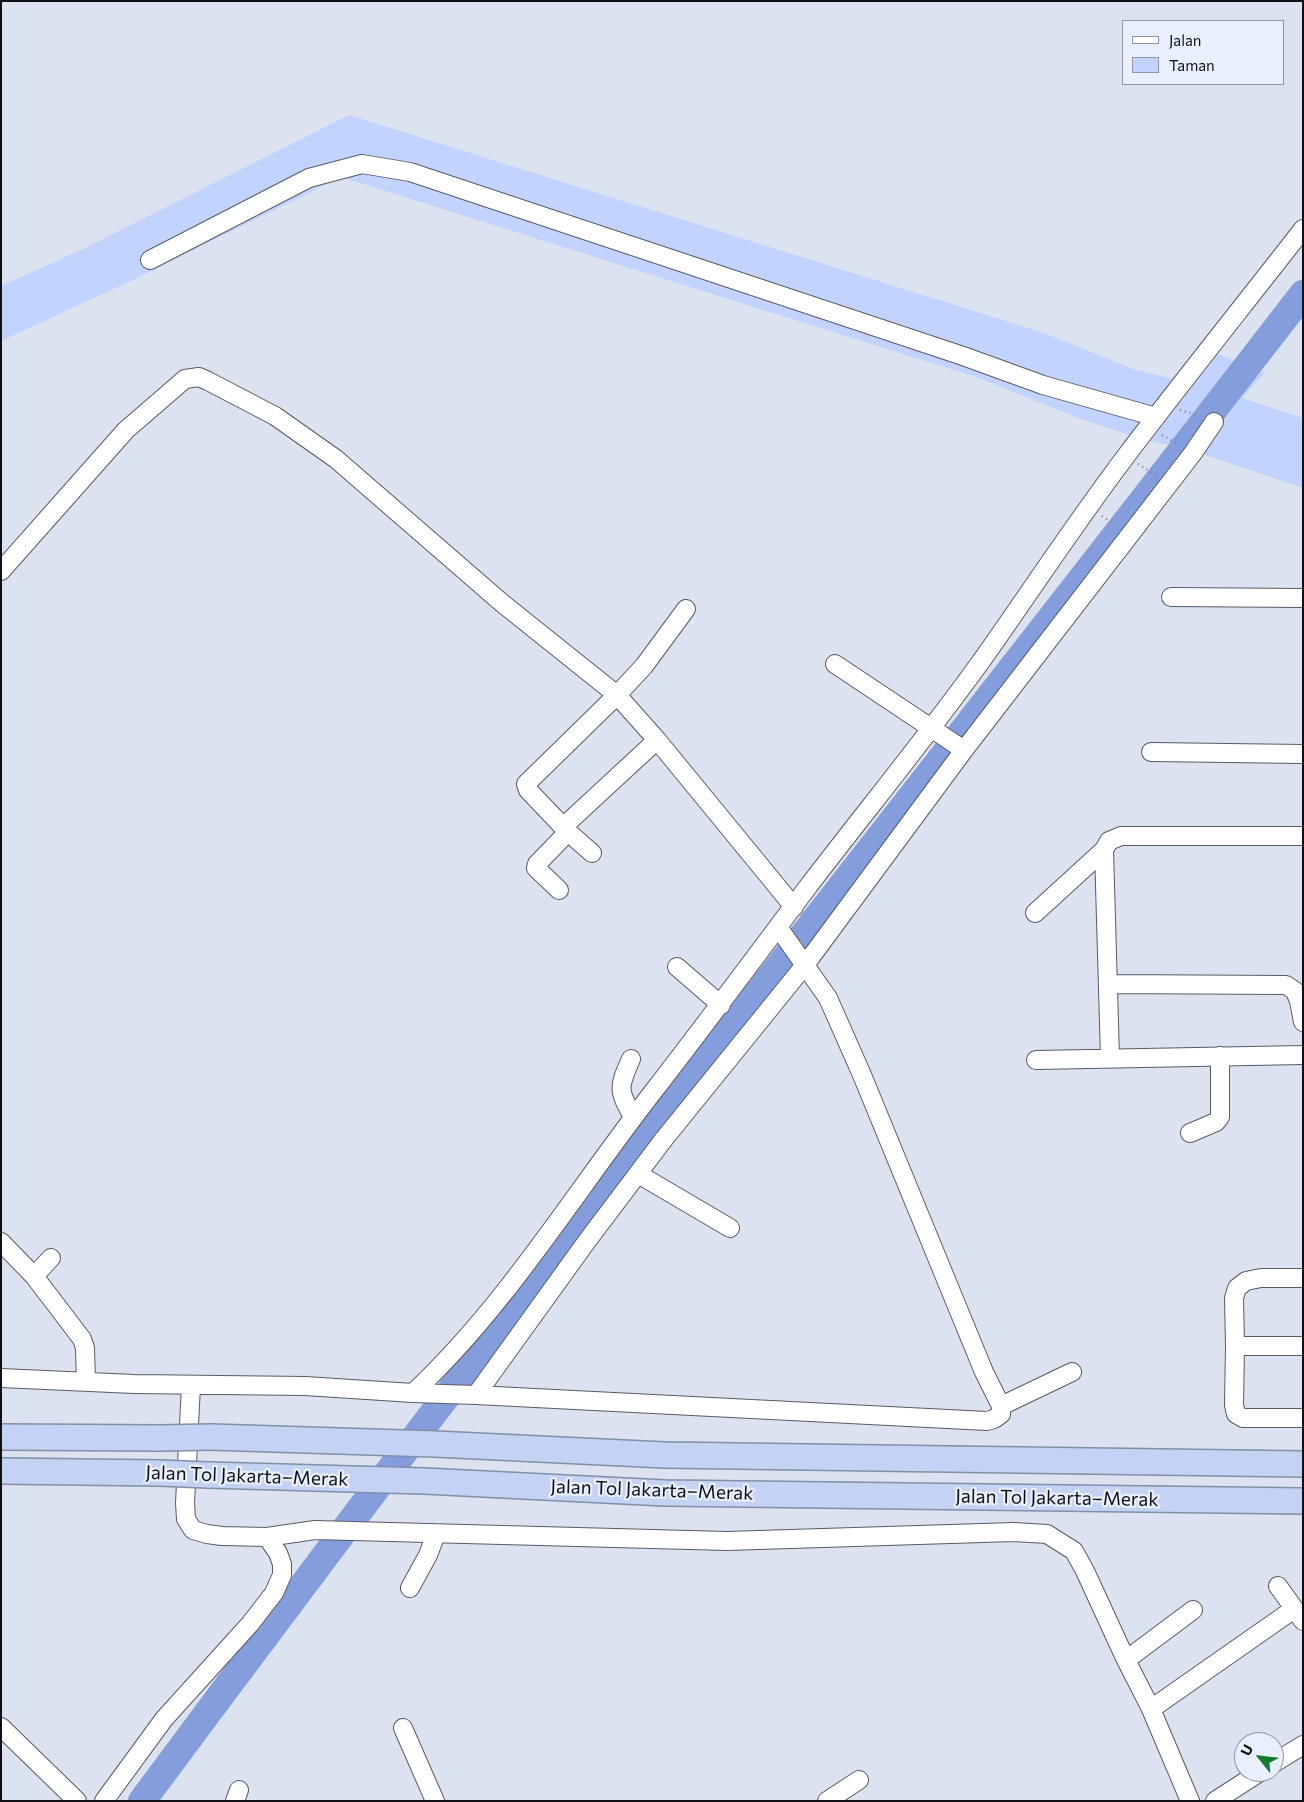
<!DOCTYPE html>
<meta charset="utf-8">
<style>
body{margin:0}
#map{position:relative;width:1304px;height:1802px;overflow:hidden;background:#dce2ef;font-family:Commissioner,sans-serif}
canvas{display:block}
.frame{position:absolute;inset:0;border:2px solid #0e1015;pointer-events:none}
.legend{position:absolute;left:1122px;top:20px;width:162px;height:65px;box-sizing:border-box;background:#e9effc;border:1px solid #9196a0;margin:0;padding:6px 9px;list-style:none;font-size:15px;color:#0e1015}
.legend li{display:flex;align-items:center;gap:10px;height:25px}
.legend b{width:25px;border:1px solid #9196a0}
.north{position:absolute;left:1234px;top:1732px;width:50px;height:50px;box-sizing:border-box;background:#e9effc;border:1px solid #9196a0;border-radius:50%;rotate:299deg;font-size:14px;font-weight:700;line-height:20px;text-align:center;color:#0e1015}
.north::after{content:'';display:block;margin:auto;width:18px;height:22px;background:#147c30;clip-path:polygon(50% 0,100% 100%,50% 72%,0 100%)}
</style>
<div id="map">
<canvas width="1304" height="1802"></canvas>
<div class="frame"></div>
<ul class="legend">
<li><b style="height:6px;background:#fff"></b>Jalan</li>
<li><b style="height:14px;background:#c1d3fe"></b>Taman</li>
</ul>
<div class="north">U</div>
</div>
<script>
const context = document.querySelector('canvas').getContext('2d');
context.lineJoin = 'round';
function fillPath(path, color) { context.fillStyle = color; context.fill(path, 'evenodd'); }
function stroke(path, color, width, dash) { context.strokeStyle = color; context.lineWidth = width; context.lineCap = dash ? 'butt' : 'round'; context.setLineDash(dash || []); context.stroke(path); }
function write(font, color, halo, rows, align = 'center') {
  context.font = font + ' Commissioner,sans-serif'; context.lineWidth = 4.5; context.setLineDash([]); context.textBaseline = 'middle'; context.strokeStyle = halo; context.fillStyle = color; for (const [text, x, y, turn = 0] of rows) {
    context.save(); context.translate(x, y); context.rotate((+turn || 0) * Math.PI / 180); context.textAlign = isNaN(turn) ? turn : align; if (halo) context.strokeText(text, 0, 0); context.fillText(text, 0, 0); context.restore();
  }
}
fillPath(new Path2D(`
 M349 115 1044 333 1136 370 1181 381 1203 348 1265 372 1242 398 1303 418V488L1205 455 1129 435 1078 418 976 377 341 177 137 278 1 341V286L83 249Z`), '#c1d3fe');
stroke(new Path2D(`
 M142 1801C207 1714 271 1627 337 1540 654 1121 982 710 1303 294`), '#849ddd', 28);
const minor = new Path2D(`
 M150 260 309 178 362 164 410 172 963 356 1043 385 1156 417
 M1 571 126 430 185 379 199 377 208 381 275 416 336 459 502 603 617 695 657 740 794 907
 M1171 597 1303 598
 M835 664 964 750
 M1151 752 1303 754
 M563 827 657 740
 M1104 850 1110 1058
 M592 853 568 832 528 790 526 784 617 695 644 666 686 609
 M559 890 536 868 537 864 568 832
 M1035 913 1104 850 1109 841 1121 836H1303
 M677 967 721 1005
 M1108 984 1286 985 1295 991 1299 1001 1303 1022
 M631 1059C618 1088 618 1090 633 1117
 M1036 1060 1303 1055
 M1190 1133 1216 1122 1220 1117V1056
 M638 1174 730 1228
 M1 1242 34 1276 82 1339 85 1348 86 1382
 M34 1276 51 1258
 M1303 1278H1261L1246 1281 1237 1288 1234 1298 1235 1346 1234 1405 1236 1414 1243 1418H1303
 M1235 1346H1303
 M1 1378 134 1384 305 1386 413 1393C508 1304 576 1190 656 1088 707 1022 757 955 807 888 865 812 926 738 982 660 1030 592 1076 522 1126 456 1184 379 1244 305 1303 229
 M191 1386 185 1503 186 1519 193 1530 207 1534 222 1536 267 1537
 M413 1393 476 1395 987 1421 994 1419 1001 1414V1406L984 1372 862 1075 828 998 778 927
 M476 1395 587 1241 664 1139 805 965 964 750 1193 453 1214 422
 M1001 1406 1072 1372
 M1278 1586 1303 1621
 M410 1588 428 1555 436 1534
 M1126 1660 1193 1610
 M1151 1709 1294 1609
 M1 1727 77 1801
 M403 1728 435 1801
 M1274 1763 1303 1745
 M104 1801 164 1719 250 1624 274 1593 282 1575V1564L278 1553 267 1537 315 1530 727 1541 1014 1532 1047 1534 1074 1551 1085 1571 1126 1660 1151 1709 1190 1801
 M235 1801 239 1790
 M827 1801 859 1780
 M1215 1801 1260 1772`);
const highway = new Path2D(`
 M1 1437 160 1438
 M211 1437 435 1444 665 1455 1303 1464
 M1 1471 159 1473
 M208 1475 424 1481 665 1493 1303 1501`);
stroke(minor, '#575b66', 20);
stroke(highway, '#848ea6', 28);
stroke(new Path2D(`
 M1180 410 1199 416
 M1162 435 1179 445
 M1138 464 1157 476
 M1102 516 1116 526`), '#7f838d', 2.5, [1, 4]);
stroke(minor, '#fff', 18);
stroke(highway, '#c4d2f4', 25);
const highwayBridge = new Path2D(`
 M160 1438 211 1437
 M159 1473 208 1475`);
stroke(highwayBridge, '#848ea6', 28, []);
stroke(highwayBridge, '#c4d2f4', 25);
write('19px', '#0e1015', '#e9effc', [
 ["Jalan Tol Jakarta–Merak",247,1476,2],
 ["Jalan Tol Jakarta–Merak",652,1490,2],
 ["Jalan Tol Jakarta–Merak",1057,1498,1]
]);
</script>
